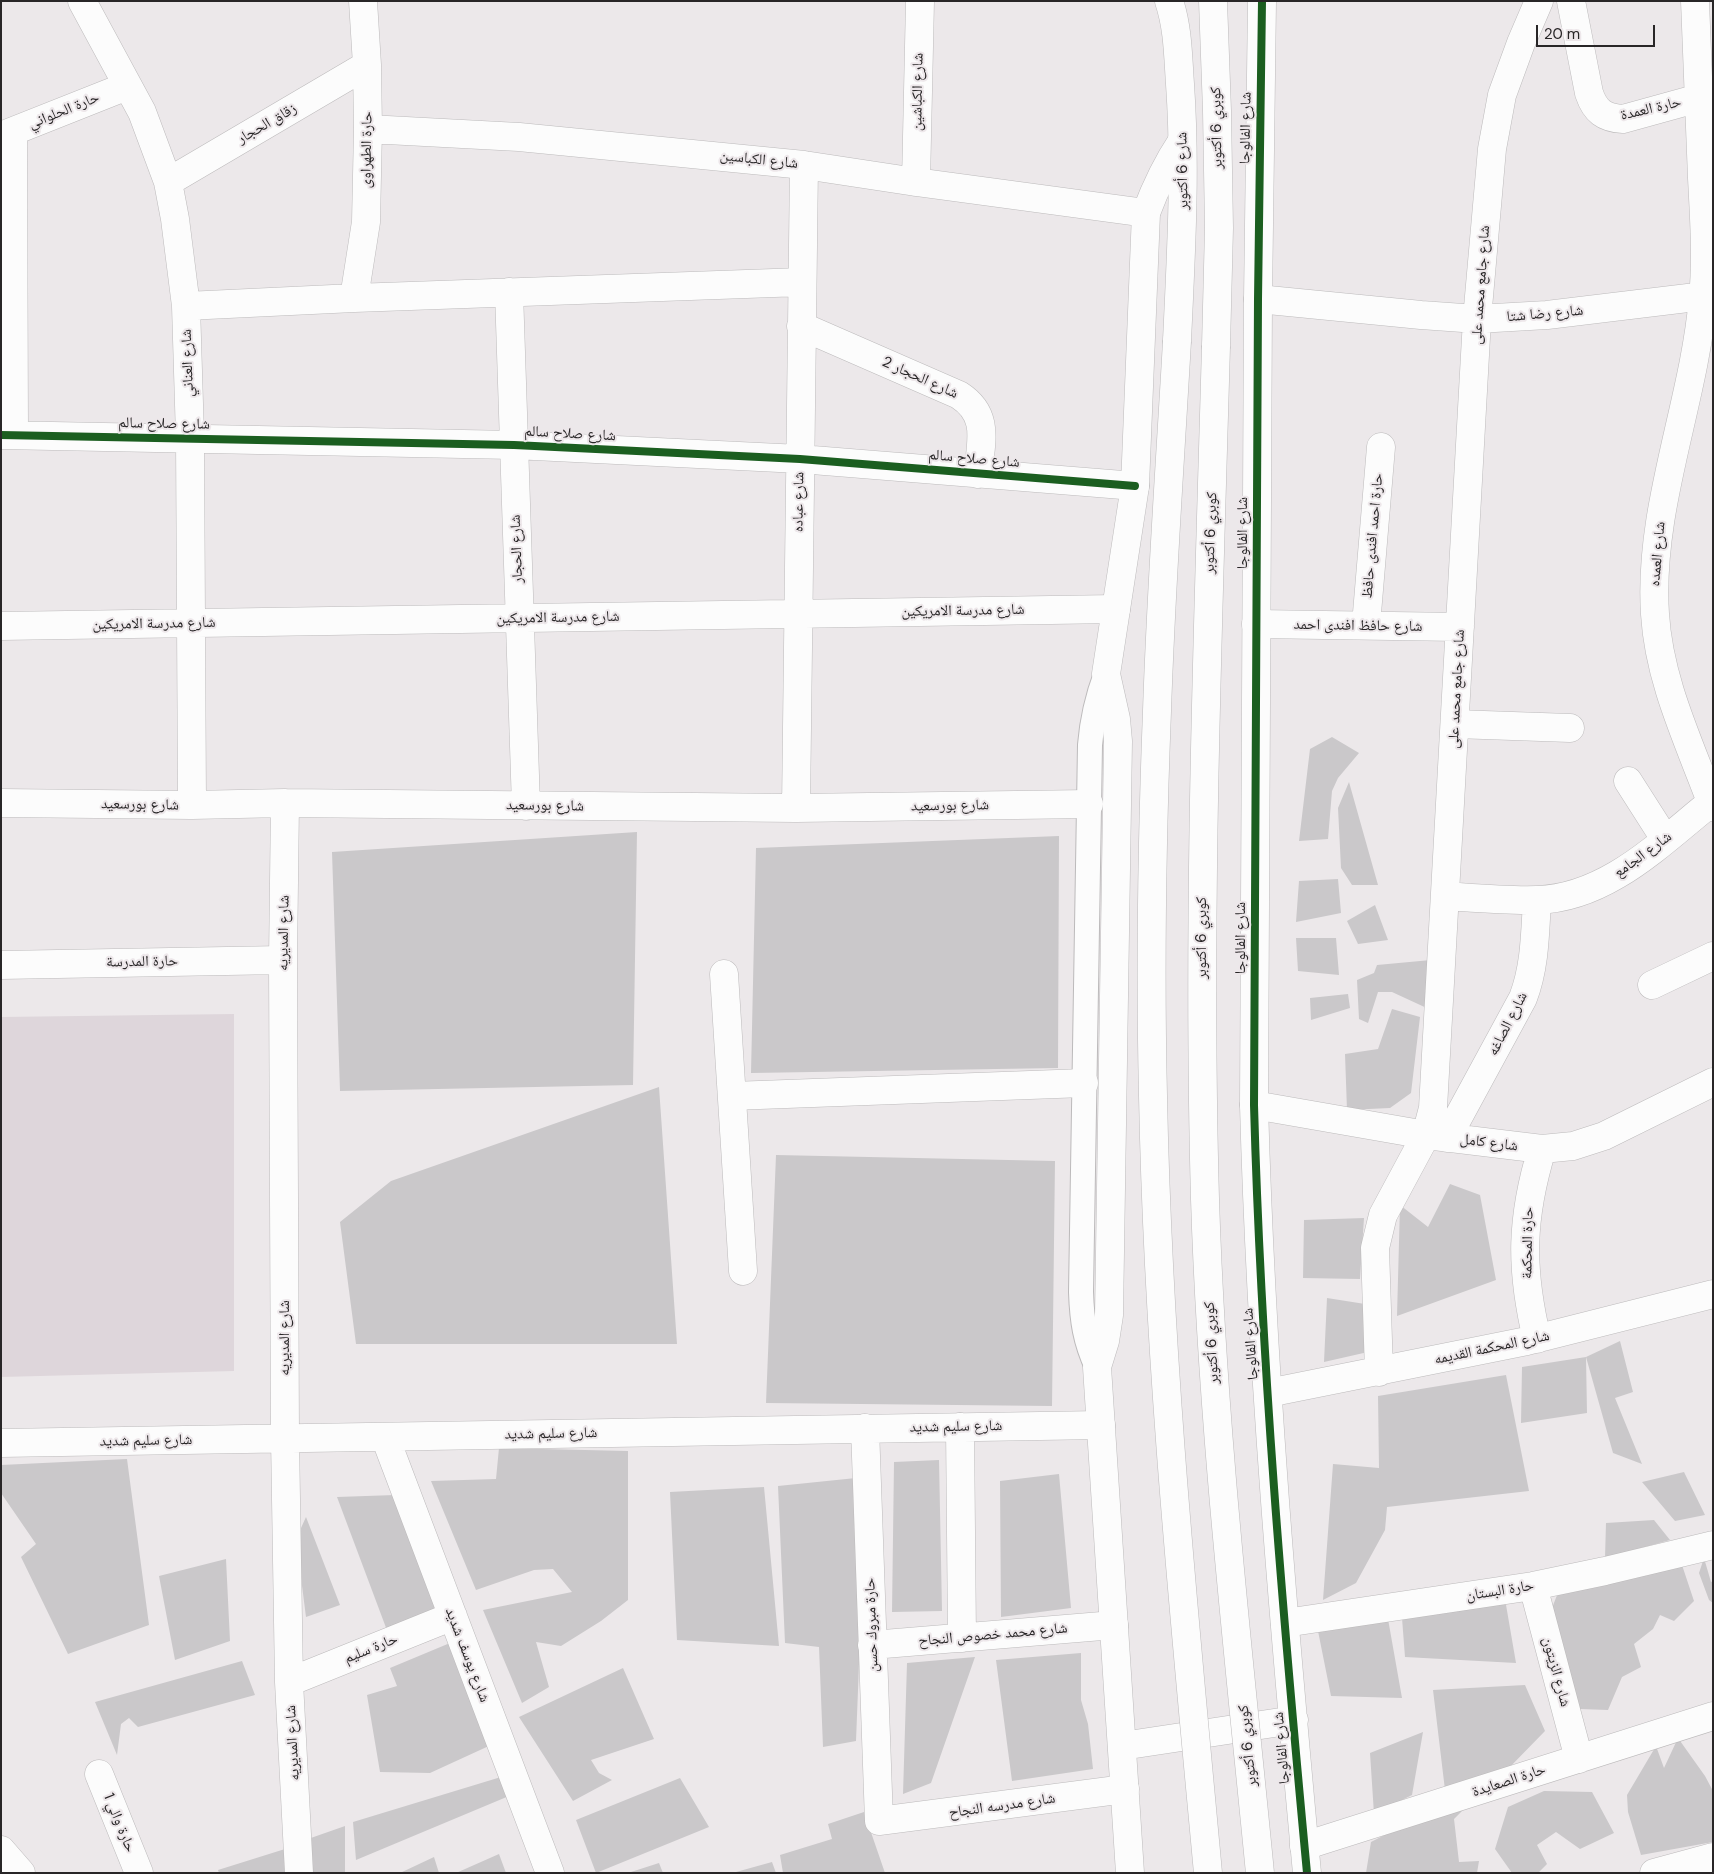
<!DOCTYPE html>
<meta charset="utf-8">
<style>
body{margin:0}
#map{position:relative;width:1714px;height:1874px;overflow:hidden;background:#ece8ea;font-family:"DM Sans",sans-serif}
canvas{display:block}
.frame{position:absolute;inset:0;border:2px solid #282627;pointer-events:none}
.scale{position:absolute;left:1536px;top:25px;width:119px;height:22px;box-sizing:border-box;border:2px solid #282627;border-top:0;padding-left:6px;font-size:15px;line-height:18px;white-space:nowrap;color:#282627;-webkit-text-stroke:4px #ede7ea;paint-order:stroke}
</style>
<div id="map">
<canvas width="1714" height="1874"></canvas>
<div class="frame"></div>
<div class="scale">20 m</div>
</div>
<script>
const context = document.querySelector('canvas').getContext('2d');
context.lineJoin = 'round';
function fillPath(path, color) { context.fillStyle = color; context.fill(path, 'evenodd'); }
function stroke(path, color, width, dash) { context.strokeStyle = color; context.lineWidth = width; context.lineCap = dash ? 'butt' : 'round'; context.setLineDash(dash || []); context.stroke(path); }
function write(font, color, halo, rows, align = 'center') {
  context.font = font + ' "DM Sans","Noto Naskh Arabic",sans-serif'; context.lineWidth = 4; context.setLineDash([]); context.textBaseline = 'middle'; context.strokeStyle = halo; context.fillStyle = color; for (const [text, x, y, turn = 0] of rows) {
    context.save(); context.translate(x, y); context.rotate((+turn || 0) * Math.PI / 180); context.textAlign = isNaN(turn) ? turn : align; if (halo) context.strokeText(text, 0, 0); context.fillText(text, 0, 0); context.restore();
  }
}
fillPath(new Path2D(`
 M234 1014V1371L1 1377V1017Z`), '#ded6db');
fillPath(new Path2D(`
 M1332 737 1359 753 1338 778 1332 791 1328 839 1299 841 1310 749Z
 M1349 782 1378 885H1352L1341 868 1338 808Z
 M637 832 633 1085 340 1091 332 852Z
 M1059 836 1058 1068 751 1073 756 848Z
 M1338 879 1341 913 1296 922 1299 881Z
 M1375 905 1388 940 1358 944 1347 921Z
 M1296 938H1336L1339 975 1298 971Z
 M1431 960V1010L1392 992H1378L1368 1023 1359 1019 1357 980 1374 973 1377 965Z
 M1348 994 1350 1008 1311 1020 1310 998Z
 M1392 1009 1420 1017 1411 1093 1390 1108 1347 1110 1345 1054 1378 1049Z
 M659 1087 677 1344H356L340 1222 391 1181Z
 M776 1155 1055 1161 1052 1406 766 1403Z
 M1450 1184 1480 1195 1496 1280 1397 1316 1400 1205 1428 1227Z
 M1364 1218 1360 1279 1303 1278 1304 1220Z
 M1327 1298 1365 1304 1368 1352 1324 1362Z
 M1620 1341 1633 1392 1615 1398 1642 1464 1613 1453 1586 1357 1587 1413 1521 1423 1522 1367 1586 1357Z
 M1506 1375 1529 1491 1387 1507 1385 1530 1356 1583 1323 1600 1333 1464 1379 1468 1378 1396Z
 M499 1448 628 1451V1600L601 1621 561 1646 536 1642 549 1687 522 1703 483 1610 572 1592 553 1569 534 1570 476 1590 431 1481 496 1479Z
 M127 1459 149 1625 68 1654 21 1557 36 1544 1 1493V1465Z
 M939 1460 942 1611 892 1612 894 1462Z
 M1684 1472 1705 1515 1675 1521 1642 1482Z
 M1059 1474 1071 1608 1001 1617 1000 1481Z
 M856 1478 862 1588 856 1741 823 1747 819 1647 785 1643 778 1486Z
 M764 1487 779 1646 677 1640 670 1492Z
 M395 1495 440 1612 388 1633 337 1497Z
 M306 1517 340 1605 306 1617 296 1539Z
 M1654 1520 1670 1540 1605 1558 1606 1523Z
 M1704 1558 1711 1582 1713 1581V1603L1709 1600 1699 1573Z
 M226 1559 230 1641 175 1660 159 1576Z
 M1682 1565 1694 1601 1674 1621 1660 1615 1653 1629 1634 1644 1641 1667 1622 1677 1608 1710 1580 1709 1561 1648 1552 1608 1559 1590Z
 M1505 1599 1516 1663 1405 1657 1402 1618Z
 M1388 1619 1402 1698 1331 1696 1318 1631Z
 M450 1643 491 1745 430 1773 380 1772 367 1695 397 1686 390 1668Z
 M1081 1653V1700L1088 1724 1093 1769 1012 1781 996 1660Z
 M975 1657 931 1783 903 1794 907 1663Z
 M242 1661 255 1695 138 1727 129 1718 121 1724 117 1755 95 1702Z
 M623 1668 654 1739 591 1760 599 1773 612 1780 573 1801 519 1717Z
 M1525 1685 1545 1731 1507 1770 1445 1790 1433 1690Z
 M1423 1732 1412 1795 1374 1814 1370 1753Z
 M1678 1738 1705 1776 1713 1791V1842L1641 1855 1628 1812 1627 1795 1656 1746 1664 1768Z
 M501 1777 509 1796 356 1860 353 1822Z
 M680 1778 709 1827 596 1873 576 1820Z
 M1544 1791 1592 1792 1614 1833 1580 1849 1556 1832 1537 1845 1547 1864 1538 1873H1512L1495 1849 1508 1807Z
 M1466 1807 1454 1819 1459 1862 1479 1861 1477 1873H1366L1371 1842 1410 1822Z
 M864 1812 885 1873H783L780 1855 832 1839 828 1824Z
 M345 1826V1873H311L308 1839Z
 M285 1849 287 1873H219L218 1870Z
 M499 1854 506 1873H456Z
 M434 1857 439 1873H400Z
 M772 1862 776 1873H736V1872Z
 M659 1863 663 1873H631V1872Z`), '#cac8ca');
const lane = new Path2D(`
 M1097 1367C1085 1341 1082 1321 1081 1292L1090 745C1092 720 1097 698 1106 674`);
const street = new Path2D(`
 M82 1 142 112 168 182 175 219 186 306 190 437 192 805
 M1571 1 1589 93C1595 111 1604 118 1623 119L1699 98
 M1695 1C1697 60 1700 119 1702 178 1704 218 1707 258 1703 298 1694 404 1648 507 1655 614 1659 682 1690 744 1713 807
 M368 129 519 137 804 165 916 182 1146 213
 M13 132 14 435
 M1 136 127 86
 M168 182 367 65
 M916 182 920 1
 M509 292 526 806
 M354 298 366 222 368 129 367 65 363 1
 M1258 299 1421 315 1477 319 1547 315 1713 295
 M186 306 354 298 802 282
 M801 326 959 395C990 415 981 441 978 474
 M1 435 514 445 800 459 1135 486
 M1256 624 1460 627
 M1366 625 1381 447
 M1 626 1116 609
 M1455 724 1570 728
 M1628 781 1665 839
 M1 803 192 805 285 803 796 808 1089 804
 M285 803 283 960 285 1438 289 1682 299 1873
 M796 808 804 165
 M1445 896C1475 898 1507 901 1537 900 1608 898 1661 842 1713 801
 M1 965 283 960
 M724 974 743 1271
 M1652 985 1713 956
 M732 1096 1084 1083
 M1254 1105 1426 1135 1542 1149 1573 1146 1604 1136 1713 1082
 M1447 1138 1523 998C1535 967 1535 934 1537 900
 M1537 1339C1520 1268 1521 1218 1542 1149
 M1379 1372 1375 1248 1383 1215 1426 1135 1433 1108 1477 319 1492 149 1502 95 1521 43 1539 1
 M1268 1393 1527 1341 1713 1294
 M960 1427 962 1638
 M865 1428 879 1821 1125 1789
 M385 1437 550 1873
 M1 1443 1101 1425
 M1533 1586 1579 1759
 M1285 1623 1533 1586 1605 1571 1713 1545
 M872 1645 1114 1625
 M289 1682 453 1616
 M99 1774 139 1873
 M1304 1846 1713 1716
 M1 1850 21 1873
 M1654 1873 1713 1857`);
const secondary = new Path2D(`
 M1262 1 1258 299 1254 1105C1261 1361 1283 1617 1307 1873
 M1122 1746 1294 1720
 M1130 1873 1097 1367 1105 1341 1109 1315 1118 741 1116 719 1106 674 1135 486 1146 213C1156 186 1166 165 1182 141`);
const highway = new Path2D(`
 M1169 1C1178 28 1178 56 1180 84 1186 170 1181 255 1177 341
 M1213 1 1217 111 1219 228 1216 346`);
stroke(lane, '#bcbabb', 26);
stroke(street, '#bcbabb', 29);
stroke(secondary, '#bcbabb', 29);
stroke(highway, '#bcbabb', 29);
stroke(lane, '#fcfcfc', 24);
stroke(street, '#fcfcfc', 28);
stroke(secondary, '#fcfcfc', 28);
stroke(highway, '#fcfcfc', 28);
const highwayBridge = new Path2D(`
 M1177 341C1170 464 1161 587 1157 711 1152 839 1150 968 1153 1096 1158 1356 1184 1614 1208 1873
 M1216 346C1208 630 1197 914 1205 1199 1212 1424 1238 1648 1260 1873`);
stroke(highwayBridge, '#bcbabb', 29, []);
stroke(highwayBridge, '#fcfcfc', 28);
stroke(new Path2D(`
 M1262 1 1258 299 1254 1105C1261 1361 1283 1617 1307 1873
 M1 435 514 445 800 459 1135 486`), '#1b5e20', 8);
write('15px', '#282627', '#ede7ea', [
 ["شارع الكباشين",918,92,-89],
 ["حارة العمدة",1651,109,-13],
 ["حارة الحلواني",64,111,-22],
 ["زقاق الحجار",267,124,-30],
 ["كوبري 6 أكتوبر",1217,128,-91],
 ["شارع الفالوجا",1246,128,-89],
 ["حارة الطهراوى",367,150,-89],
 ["شارع الكباسين",759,160,6],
 ["شارع 6 أكتوبر",1183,171,-91],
 ["شارع جامع محمد على",1481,285,-86],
 ["شارع رضا شتا",1545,314,-5],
 ["شارع العناني",188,363,-92],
 ["شارع الحجار 2",920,378,24],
 ["شارع صلاح سالم",164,424,1],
 ["شارع صلاح سالم",570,434,3],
 ["شارع صلاح سالم",974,459,5],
 ["شارع عباده",799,502,-89],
 ["كوبري 6 أكتوبر",1211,533,-88],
 ["شارع الفالوجا",1243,533,-90],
 ["حارة احمد افندى حافظ",1373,536,-85],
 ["شارع الحجار",517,549,-92],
 ["شارع العمده",1658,554,-85],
 ["شارع مدرسة الامريكين",963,611,-1],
 ["شارع مدرسة الامريكين",558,618,-1],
 ["شارع مدرسة الامريكين",154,624,-1],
 ["شارع حافظ افندى احمد",1358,626,1],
 ["شارع جامع محمد على",1457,689,-87],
 ["شارع بورسعيد",140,805,1],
 ["شارع بورسعيد",545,806,1],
 ["شارع بورسعيد",950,806,-1],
 ["شارع الجامع",1643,855,-36],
 ["شارع المديريه",284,933,-89],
 ["كوبري 6 أكتوبر",1202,938,-90],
 ["شارع الفالوجا",1241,938,-90],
 ["حارة المدرسة",142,962,-1],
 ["شارع الصاغه",1508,1024,-63],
 ["شارع كامل",1489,1143,7],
 ["حارة المحكمة",1528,1243,-89],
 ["شارع المديريه",285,1338,-90],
 ["كوبري 6 أكتوبر",1212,1343,-93],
 ["شارع الفالوجا",1251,1344,-94],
 ["شارع المحكمة القديمه",1492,1348,-12],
 ["شارع سليم شديد",956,1427,-1],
 ["شارع سليم شديد",551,1434,-1],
 ["شارع سليم شديد",146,1441,-1],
 ["حارة البستان",1500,1591,-9],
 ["حارة مبروك حسن",872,1625,-92],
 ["شارع محمد خصوص النجاح",993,1635,-5],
 ["حارة سليم",371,1649,-22],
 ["شارع يوسف شديد",467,1655,69],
 ["شارع الزيتون",1556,1672,75],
 ["شارع المديريه",293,1743,-93],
 ["كوبري 6 أكتوبر",1248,1746,-96],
 ["شارع الفالوجا",1282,1748,-95],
 ["حارة الصعايدة",1509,1781,-18],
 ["شارع مدرسه النجاح",1002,1806,-8],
 ["حارة والي 1",119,1823,68]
]);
</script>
